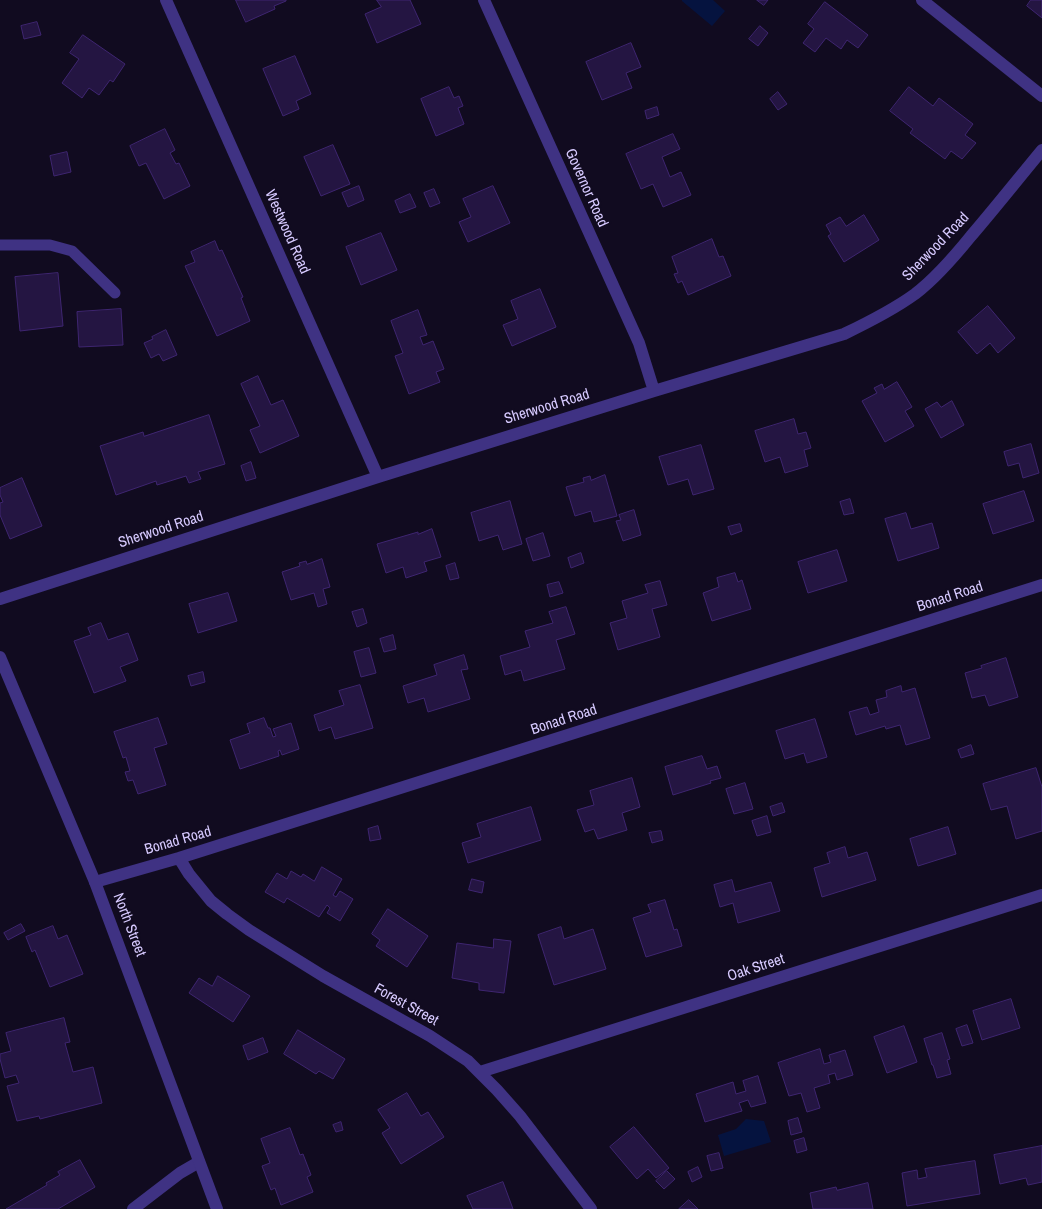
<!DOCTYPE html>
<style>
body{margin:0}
canvas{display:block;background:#110b20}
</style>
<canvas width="1042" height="1209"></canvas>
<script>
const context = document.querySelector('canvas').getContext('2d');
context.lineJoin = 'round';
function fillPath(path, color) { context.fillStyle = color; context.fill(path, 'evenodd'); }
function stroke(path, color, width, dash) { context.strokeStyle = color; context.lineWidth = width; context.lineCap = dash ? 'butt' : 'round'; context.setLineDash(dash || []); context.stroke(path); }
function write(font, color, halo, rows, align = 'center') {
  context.font = font + ' "Archivo Narrow",sans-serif'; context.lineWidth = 4.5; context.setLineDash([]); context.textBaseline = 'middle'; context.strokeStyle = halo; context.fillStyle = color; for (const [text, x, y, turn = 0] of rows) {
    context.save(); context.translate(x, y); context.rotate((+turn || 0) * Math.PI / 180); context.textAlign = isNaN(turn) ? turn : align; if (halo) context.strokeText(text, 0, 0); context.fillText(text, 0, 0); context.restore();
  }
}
fillPath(new Path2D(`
 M682 0H713L725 11 712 26 682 1Z
 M746 1119 764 1121 771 1142 724 1156 718 1135 736 1129Z`), '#05133f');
const building = new Path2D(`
 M236 0H286V1L274 6 275 9 246 22Z
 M377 0H410L421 24 377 43 365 14 381 7Z
 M757 0H768L764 5Z
 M1031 0H1042V18L1027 6Z
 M825 2 868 35 858 48 847 40 841 49 826 38 815 52 803 43 814 29 808 24Z
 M37 22 41 35 24 39 21 26Z
 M760 26 768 33 758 46 749 39Z
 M83 35 125 64 113 82 110 80 99 95 89 88 82 98 62 83 79 59 70 53Z
 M631 43 641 67 626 73 632 88 602 100 586 62Z
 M295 56 311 94 296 101 299 109 283 116 263 69Z
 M449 87 454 98 459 96 463 106 458 108 464 124 436 136 421 99Z
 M909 87 933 106 939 98 973 124 965 135 976 143 962 159 951 151 945 159 910 133 913 129 890 111Z
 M778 92 787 104 778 110 770 99Z
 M657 107 659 115 647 119 645 111Z
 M165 129 175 150 170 153 176 164 179 163 190 186 164 199 146 163 139 166 130 146Z
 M673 134 680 149 662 157 670 177 681 172 691 195 663 207 653 184 641 189 626 154Z
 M333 145 350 184 321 196 304 157Z
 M67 152 71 172 54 176 50 156Z
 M359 186 364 200 348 207 342 193Z
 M493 186 510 223 468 242 459 222 471 217 463 199Z
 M434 189 440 203 430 207 424 193Z
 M410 194 416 207 400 213 395 201Z
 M864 215 879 240 844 262 828 236 831 234 826 225 840 217 846 226Z
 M381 233 397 270 361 285 346 247Z
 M712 239 719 257 723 256 731 276 688 295 682 281 678 283 674 274 678 273 672 257Z
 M215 241 219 251 222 250 243 297 241 298 250 321 217 336 185 266 195 262 191 252Z
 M58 273 63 326 20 331 15 277Z
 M540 289 556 327 512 346 503 325 518 319 511 301Z
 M988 306 1015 338 998 353 990 343 977 354 958 332Z
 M121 309 123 345 79 347 77 312Z
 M418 310 427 335 420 337 423 345 433 341 444 369 436 372 440 382 409 394 395 356 403 353 391 321Z
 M166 330 177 355 163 361 159 354 151 358 144 343 153 339 152 337Z
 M258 376 271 405 283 400 299 436 260 453 250 430 260 426 241 384Z
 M897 382 912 407 905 411 914 426 885 442 862 401 877 393 874 388 882 384 884 389Z
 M952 401 964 425 941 438 925 409 937 402 941 407Z
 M209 415 225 464 198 472 201 479 189 483 186 476 157 485 156 481 116 495 100 446 143 432 144 436Z
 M794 419 798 434 806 432 811 448 804 450 808 466 785 473 780 457 765 462 755 431Z
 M1031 444 1039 473 1023 478 1019 463 1008 466 1004 452Z
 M701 445 714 489 693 495 688 479 668 485 659 457Z
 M251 462 256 478 246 481 241 466Z
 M605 475 617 516 594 522 591 511 575 516 566 487 584 482 583 478 590 476 591 480Z
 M22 478 42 526 10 539 0 515V503L3 502 0 495V488Z
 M1024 491 1034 521 993 534 983 504Z
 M850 499 854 513 844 515 840 502Z
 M510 501 522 544 503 550 498 535 479 541 471 513Z
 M634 510 641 535 623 541 616 521 621 520 619 515Z
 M906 513 911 529 932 523 939 548 898 561 885 519Z
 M740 524 742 531 731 535 728 527Z
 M432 529 441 557 424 562 427 571 406 578 403 567 386 573 377 544 418 532V534Z
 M543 533 550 556 533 561 526 539Z
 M837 550 847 581 808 593 798 562Z
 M581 553 584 563 571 568 568 558Z
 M322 559 330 587 323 589 327 604 318 607 314 593 291 600 282 572 300 566 299 563 306 561 307 564Z
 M455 563 459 578 450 580 446 566Z
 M735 573 738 582 742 580 751 609 712 621 703 593 719 587 717 578Z
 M660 581 667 605 652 609 660 637 618 650 610 623 627 618 622 601 648 593 645 585Z
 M559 582 563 593 550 597 547 585Z
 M228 593 237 621 198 633 189 604Z
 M566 607 575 634 556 640 565 669 524 681 521 670 505 675 500 656 530 647 525 631 553 623 549 612Z
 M363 609 367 623 357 627 352 612Z
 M101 623 108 640 128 633 138 660 120 667 126 681 94 693 74 641 91 635 88 628Z
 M393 635 396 649 384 652 380 639Z
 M369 648 376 673 361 677 354 652Z
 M464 655 468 669 461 670 470 699 428 712 424 698 408 703 403 686 437 675 434 665Z
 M1006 658 1018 697 989 706 985 695 972 698 965 673 982 668 981 666Z
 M203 672 205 682 191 686 188 676Z
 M360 685 373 728 335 739 331 727 319 731 314 715 344 705 339 691Z
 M901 686 902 692 915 688 930 738 906 745 900 725 886 729 885 726 856 735 849 712 867 707 870 715 879 712 876 700 887 697 886 691Z
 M158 718 167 744 154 748 166 785 138 794 133 780 128 781 125 772 130 771 126 757 123 758 114 732Z
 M264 718 268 728H270L273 737 276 736 273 729 291 723 299 749 282 755 280 750 278 751 279 756 240 769 230 740 250 733 247 724Z
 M815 719 827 757 807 763 804 753 785 759 776 731Z
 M971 745 974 754 961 758 958 750Z
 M702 756 707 769 717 766 721 778 710 781 711 783 673 795 665 767Z
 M1036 768 1042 787V831L1016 839 1007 806 991 810 983 784Z
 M632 778 640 807 622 813 627 830 598 839 594 829 585 832 577 810 594 805 590 791Z
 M745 783 753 809 734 814 726 789Z
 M782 803 785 812 773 816 770 807Z
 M531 807 541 840 468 863 462 843 481 837 477 824Z
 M767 816 771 832 757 836 752 821Z
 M378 826 381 839 370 841 368 829Z
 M948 827 956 854 918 866 910 839Z
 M661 831 663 840 652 843 649 833Z
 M845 847 848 858 867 852 876 880 822 897 814 868 830 863 827 853Z
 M322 867 342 879 333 895 336 897 340 891 353 899 340 921 327 913 330 908 327 905 319 917 287 898 284 903 265 892 277 873 287 879 291 871 301 877 303 874 314 881Z
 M472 879 484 882 482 893 469 890Z
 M732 880 735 892 771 882 780 911 738 923 733 903 720 907 714 885Z
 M665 900 674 930 677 929 682 946 646 957 633 918 651 912 648 905Z
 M388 909 428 936 407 967 376 946 380 940 372 934Z
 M21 924 25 931 8 940 4 933Z
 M53 926 58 939 67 935 83 974 50 987 35 950 32 952 26 937Z
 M561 927 564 939 593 929 606 969 554 985 538 935Z
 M494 939 511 941 504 993 479 990V983L452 978 457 943 493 948Z
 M218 976 250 996 233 1022 189 993 199 978 212 986Z
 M1011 999 1020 1028 982 1040 973 1011Z
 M64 1018 70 1042 65 1043 73 1072 93 1067 102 1103 40 1119 39 1116 17 1121 7 1086 19 1083 16 1075 5 1078 0 1059V1054L11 1051 6 1033Z
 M967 1025 973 1043 962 1046 956 1029Z
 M904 1026 917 1062 887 1073 874 1037Z
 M298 1030 345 1059 333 1079 319 1071 316 1074 284 1054Z
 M942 1033 950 1059 947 1060 951 1074 937 1078 933 1065H932L924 1039Z
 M263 1038 268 1052 248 1060 243 1046Z
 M820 1049 824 1064 831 1062 829 1055 845 1050 853 1075 837 1080 835 1073 828 1075 830 1083 814 1088 820 1108 807 1112 801 1093 789 1096 778 1063Z
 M758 1076 766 1103 751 1107 748 1100 739 1103 742 1111 705 1122 696 1094 733 1082 736 1094 746 1091 743 1081Z
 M407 1093 421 1116 428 1112 444 1137 401 1164 382 1133 390 1128 378 1110Z
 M798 1118 802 1132 791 1135 788 1121Z
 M341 1122 343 1130 336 1132 333 1125Z
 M634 1127 669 1168 656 1178 648 1169 637 1179 610 1147Z
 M290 1128 300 1155 303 1154 311 1175 307 1177 313 1192 281 1205 275 1188 271 1190 262 1166 270 1163 261 1139Z
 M804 1138 807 1150 797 1153 794 1141Z
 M1042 1146V1182L1028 1185 1026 1178 1000 1184 994 1155Z
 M719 1153 723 1168 711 1171 707 1156Z
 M80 1160 95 1187 58 1209H6L47 1185 46 1183 60 1175 58 1172Z
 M975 1161 980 1194 907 1206 902 1173 917 1170 918 1179 927 1177 925 1169Z
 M698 1167 702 1177 692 1182 688 1172Z
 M667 1171 675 1179 664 1189 656 1181Z
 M503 1182 513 1209H473L467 1196Z
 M868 1183 873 1209H813L810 1193 836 1187 837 1190Z
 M689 1200 698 1209H679Z`);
fillPath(building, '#241542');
stroke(building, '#3e2570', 1);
stroke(new Path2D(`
 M0 245H50L72 251 115 293`), '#3f3283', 11);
stroke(new Path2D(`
 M166 0 378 477
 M484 0 639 343 654 391
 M922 0 1042 96
 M0 599 378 477 654 391 844 334C869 322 893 310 915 294 936 278 954 257 971 236 995 208 1018 179 1042 150
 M179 858 189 874 211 901 227 914 249 930 323 976 430 1036 468 1061 497 1090 520 1116 591 1209
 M95 882 179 858 1042 585
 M480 1072 1042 895
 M133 1209 180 1173 199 1162`), '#3f3283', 12);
stroke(new Path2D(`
 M0 657 95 882 217 1209`), '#3f3283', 12);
write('15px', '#d7caff', '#110b20', [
 ["Governor Road",586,188,66],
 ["Westwood Road",287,232,66],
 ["Sherwood Road",936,247,-46],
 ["Sherwood Road",547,407,-17],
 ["Sherwood Road",161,530,-18],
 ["Bonad Road",950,597,-18],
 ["Bonad Road",564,720,-18],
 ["Bonad Road",178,841,-16],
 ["North Street",129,925,69],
 ["Oak Street",756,968,-18],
 ["Forest Street",406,1005,29]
]);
</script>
